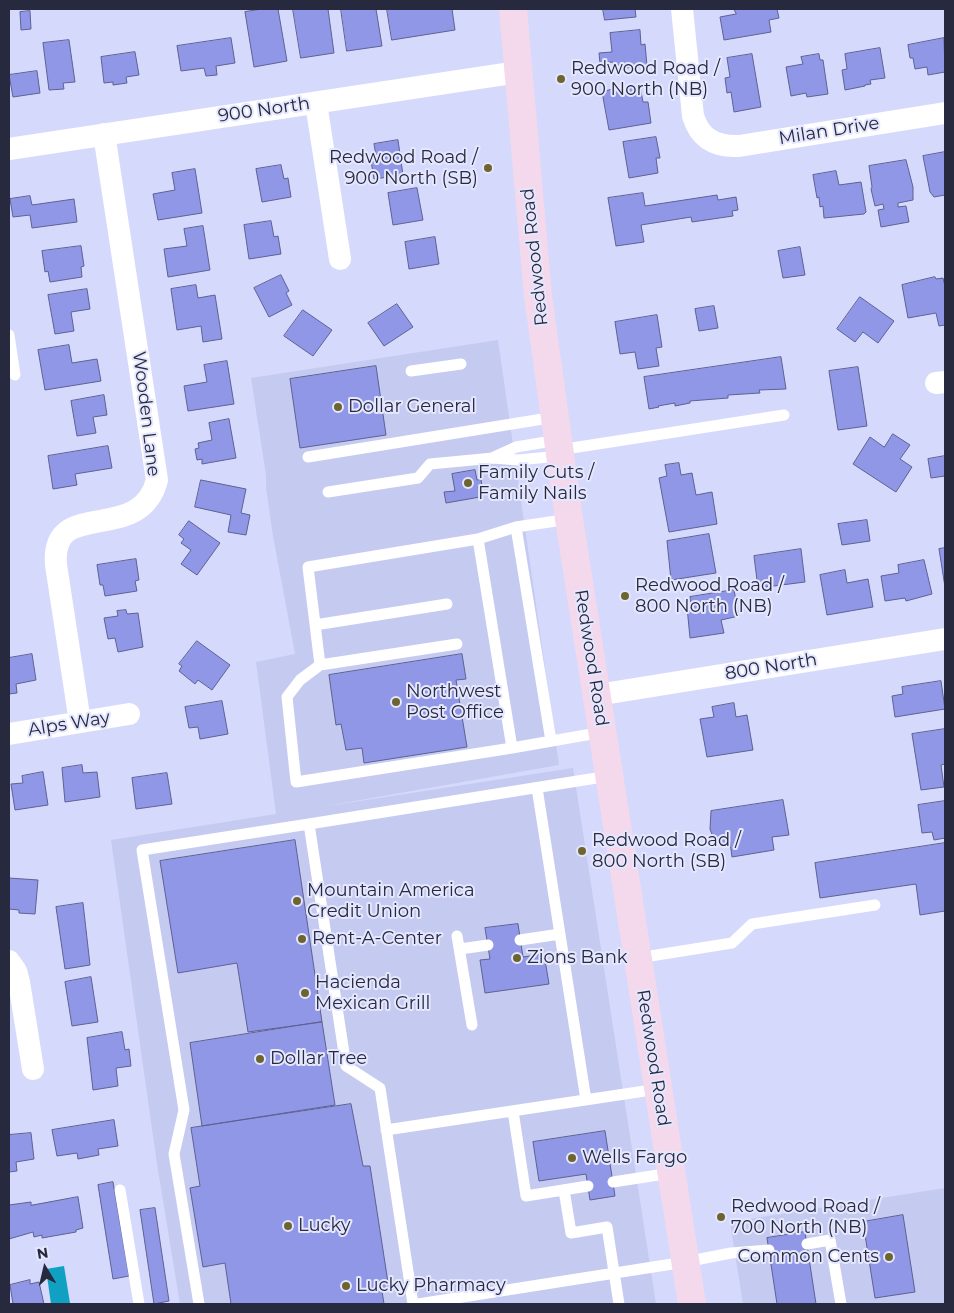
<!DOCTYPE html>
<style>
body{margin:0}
#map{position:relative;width:954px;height:1313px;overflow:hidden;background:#d5d9fc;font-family:Montserrat,sans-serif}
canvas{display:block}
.frame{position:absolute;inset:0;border:10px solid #27293f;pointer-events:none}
.north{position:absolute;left:20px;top:1243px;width:50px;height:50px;-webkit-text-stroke:4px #e4e7fe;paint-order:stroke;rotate:351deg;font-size:14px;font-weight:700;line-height:20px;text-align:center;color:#27293f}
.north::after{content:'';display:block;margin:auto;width:18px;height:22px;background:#27293f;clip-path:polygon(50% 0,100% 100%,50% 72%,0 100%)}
</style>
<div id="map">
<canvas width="954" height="1313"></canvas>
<div class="frame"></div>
<div class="north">N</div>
</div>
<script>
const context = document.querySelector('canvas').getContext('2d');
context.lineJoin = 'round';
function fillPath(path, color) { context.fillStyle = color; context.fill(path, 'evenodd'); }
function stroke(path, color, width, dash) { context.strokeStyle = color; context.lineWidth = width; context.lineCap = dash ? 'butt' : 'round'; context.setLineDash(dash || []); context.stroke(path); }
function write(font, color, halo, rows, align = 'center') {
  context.font = font + ' Montserrat,sans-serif'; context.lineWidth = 4; context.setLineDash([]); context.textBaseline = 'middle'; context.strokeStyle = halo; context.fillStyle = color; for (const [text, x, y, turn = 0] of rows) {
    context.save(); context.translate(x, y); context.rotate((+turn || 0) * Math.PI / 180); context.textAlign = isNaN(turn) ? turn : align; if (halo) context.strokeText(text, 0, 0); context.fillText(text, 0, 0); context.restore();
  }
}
fillPath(new Path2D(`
 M498 340 559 765 321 807 573 768 656 1304H180L157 1164 111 840 276 814 256 662 295 654 273 536 266 488V475L251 378Z
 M945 1188V1304H743L730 1222Z`), '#c5caf0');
fillPath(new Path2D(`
 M64 1266 70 1303 51 1304 46 1269Z`), '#10a1c2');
const building = new Path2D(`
 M262 9H278L287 61 254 67 245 12Z
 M293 9H328L334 53 301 58Z
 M341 9H376L382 46 347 51Z
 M387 9H452L455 30 392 40Z
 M603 9H635L636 17 605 20Z
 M734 9H777L779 18 769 20 771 32 724 40 720 17 736 14Z
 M30 11 31 29 21 30 20 12Z
 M640 30 641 45 645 44 647 66 614 69 613 62 600 63 599 53 612 52 610 33Z
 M231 38 235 63 216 66 217 75 206 76 204 68 181 71 177 46Z
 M944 38 945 72 928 75 927 67 915 69 913 58H910L908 45Z
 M69 40 75 82 63 83 64 89 49 90 43 43Z
 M880 48 885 78 870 80 871 84 865 85V86L845 90 842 70 847 69 845 54Z
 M135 52 139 75 126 77 127 83 113 85V82L104 83 101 57Z
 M752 54 761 107 734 112 731 92 727 93 725 78 730 77 727 58Z
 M819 54 820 60H823L828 94 807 97 806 93 791 96 786 67 803 64 801 57Z
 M37 71 40 93 13 97 9 75Z
 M640 86 643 102H648L651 123 609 130 602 92 619 87 621 89Z
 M656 137 660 158H656L658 173 629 178 623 142Z
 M398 140 403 175 374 179 371 161H377L374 144Z
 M945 152V195L934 197 930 192 923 156Z
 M906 160 913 187V200L898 203V207L906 206 909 222 881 227 878 210 884 209 883 204 875 206 871 189 872 187 869 166Z
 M281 165 284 179 288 178 291 197 262 202 256 169Z
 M195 169 202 213 158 220 153 194 175 190 172 173Z
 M836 171 839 185 861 182 866 212 864 214 824 218 823 206 820 207 819 197 817 198 813 175Z
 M417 188 423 220 393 225 388 193Z
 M643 193 645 206 717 195 718 200 736 197 738 210 732 211 733 216 692 222 691 217 641 225 644 242 616 246 608 198Z
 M30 196 32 205 74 199 77 222 32 228 30 215 13 217 10 199Z
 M271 221 274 237 278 236 281 254 249 259 244 225Z
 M203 226 210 270 168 277 164 249 187 246 184 229Z
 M435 237 439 264 409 269 405 242Z
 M81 246 84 266 81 267 82 277 50 282 48 271 45 272 42 251Z
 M800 247 805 275 783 278 778 251Z
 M281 275 289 291 286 293 292 305 269 317 254 288Z
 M935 277 936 279 943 278 945 286V325L939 326 936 313 908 318 902 285Z
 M196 285 198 298 215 295 222 339 203 342 201 326 177 330 171 289Z
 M87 289 90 309 71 312 74 331 55 334 48 295Z
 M860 297 894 321 878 343 863 332 855 342 837 329Z
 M397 304 413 327 384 346 368 323Z
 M714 306 718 328 699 331 695 309Z
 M303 310 332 330 313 356 284 336Z
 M657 315 662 347 656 348 659 366 638 369 635 352 620 354 615 322Z
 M69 345 72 363 97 359 101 381 45 390 38 350Z
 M781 357 786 389 759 390 760 393 728 395V398L690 401V403L675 406V403L658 406 659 407 649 409 644 377Z
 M227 361 234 404 188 411 184 386 207 382 204 365Z
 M376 366 386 435 300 448 290 379Z
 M858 367 867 426 838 430 829 371Z
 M104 395 107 415 93 417 96 433 77 436 71 401Z
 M229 419 236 458 202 464V459L197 460 195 449 199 448 198 443 212 440 209 423Z
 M893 434 910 445 900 459 912 467 896 492 853 464 870 437 884 447Z
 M108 446 112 468 75 474 77 485 53 489 48 456Z
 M945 456V476L931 478 928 459Z
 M679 463 681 475 692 473 696 495 712 492 717 524 669 532 659 478 667 476 665 465Z
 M475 470 477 480 481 479 482 487H478L480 497 446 503 444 492 455 491 452 474Z
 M201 480 246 489 241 513 250 515 246 535 228 532 231 515 195 507Z
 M867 520 870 541 842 545 838 524Z
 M189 521 220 543 197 575 181 564 191 550 181 543 184 539 179 535Z
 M709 534 716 573 671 580 667 541Z
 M945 548V587L939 549Z
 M801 549 805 582 758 588 754 556Z
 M136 559 139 580 135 581 137 591 105 596 103 585H100L97 565Z
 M924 560 932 594 906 601 905 598 885 601 881 576 899 573 898 565Z
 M845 570 847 583 868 579 873 607 827 615 820 575Z
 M734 590 739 616 721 620 724 633 690 638 687 607H691L690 597Z
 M126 610 127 614 138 613 143 647 118 652 115 638 108 639 104 618 118 616 117 611Z
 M197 641 230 665 212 690 198 680 195 684 179 671 182 666 179 664Z
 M32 654 36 680 16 684 17 693 9 694V658Z
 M462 654 466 679 456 680 467 747 364 763 362 748 346 750 341 724 336 725 329 675Z
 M941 681 945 709 895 717 892 696 903 694 902 687Z
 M222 701 228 734 200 739 198 727 189 728 185 707Z
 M734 703 736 717 747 715 753 750 707 757 700 719 714 717 712 707Z
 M945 729V764L941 765 944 787 921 790 912 734Z
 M82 765 83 773 97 772 100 797 65 802 62 768Z
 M43 772 48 805 15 810 11 784 23 783 22 776Z
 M167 773 172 804 136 809 132 778Z
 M783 800 789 835 772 837 774 850 732 857 730 842 716 845 710 829 711 811Z
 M945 801V838L934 840 932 832 922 833 918 805Z
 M295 840 322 1022 248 1032 237 963 178 973 160 861Z
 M945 843V911L920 915 916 884 820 898 815 863Z
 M9 878 38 880 35 914 19 913V910L9 909Z
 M83 903 90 965 65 969 56 907Z
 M518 924 523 957 544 954 549 984 485 993 480 960 490 959 485 928Z
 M91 977 98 1022 72 1026 65 982Z
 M322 1022 335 1105 202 1126 190 1043Z
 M122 1032 125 1050 129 1049 131 1066 116 1068 118 1086 93 1090 87 1038Z
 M351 1104 363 1166H370L389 1289 382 1291 384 1304H231L225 1263 203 1267 190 1188 200 1186 191 1128Z
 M114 1120 118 1146 98 1149 99 1155 78 1159 77 1153 57 1156 52 1130Z
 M605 1131 615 1196 590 1200 586 1174 539 1181 533 1142Z
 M31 1133 34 1159 16 1162 17 1171 9 1172V1135Z
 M113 1182 129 1276 113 1279 98 1185Z
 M78 1197 83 1228 76 1230V1232L42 1238V1235L34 1237 33 1232 9 1239V1205L31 1202V1205Z
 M155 1208 169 1301 154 1304 140 1210Z
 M903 1215 915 1292 875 1298 863 1222Z
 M805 1232 816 1304H777L767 1238Z
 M30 1280V1284L39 1282 44 1304H13L10 1285Z`);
fillPath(building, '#9197e7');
stroke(building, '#5d6193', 1);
stroke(new Path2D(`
 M9 335 15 375
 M411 371 461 364
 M559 450 784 415
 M308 457 555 417
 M494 457 516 447 558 440
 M328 492 418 478 430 464 493 458 518 460 560 456
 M569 519 516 527 478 539 512 748 603 732
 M516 527 551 741
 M315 625 447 604
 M457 644 320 665 300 680 287 697 296 782 512 748
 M320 665 308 567 478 539
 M537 788 586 1100
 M457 936 472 1025
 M520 940 560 934
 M460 949 488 945
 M638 958 732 943 752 924 875 905
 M513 1111 526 1196 588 1186
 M386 1130 658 1089
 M613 1182 671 1173
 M120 1190 139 1304
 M564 1190 571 1233 607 1227 619 1304
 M807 1244 830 1240 841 1304
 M199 1304 174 1154 184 1110 142 850 309 824
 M413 1304 380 1088 346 1066 309 824 609 776
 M418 1304 685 1262 731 1253 769 1250`), '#fff', 11);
stroke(new Path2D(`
 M682 9 693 116C700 139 716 147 739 146L945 113
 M316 103 340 259
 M9 149 518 72
 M936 383 945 382
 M597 695 945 639
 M80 722 56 565C50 495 140 547 157 480L104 134
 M9 734 129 714
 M9 961 16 971 19 982 33 1069`), '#fff', 22);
stroke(new Path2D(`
 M513 9 538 296 569 519 692 1304`), '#f4d9ec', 28);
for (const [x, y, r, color] of [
 [561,79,5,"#6d6430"],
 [488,168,5,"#6d6430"],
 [338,407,5,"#6d6430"],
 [468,483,5,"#6d6430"],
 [625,596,5,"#6d6430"],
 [396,702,5,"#6d6430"],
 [582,851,5,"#6d6430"],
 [297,901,5,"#6d6430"],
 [302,939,5,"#6d6430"],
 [517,958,5,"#6d6430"],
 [305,993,5,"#6d6430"],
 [260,1059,5,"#6d6430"],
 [572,1158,5,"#6d6430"],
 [721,1217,5,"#6d6430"],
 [288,1226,5,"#6d6430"],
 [889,1257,5,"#6d6430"],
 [346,1286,5,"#6d6430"]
]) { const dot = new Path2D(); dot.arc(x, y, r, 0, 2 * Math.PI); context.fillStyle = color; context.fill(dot); stroke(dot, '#e4e7fe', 2); }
write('18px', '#27293f', '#e4e7fe', [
 ["Redwood Road /",571,69],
 ["900 North (NB)",571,90],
 ["Redwood Road /",478,158,"right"],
 ["900 North (SB)",478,179,"right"],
 ["Dollar General",348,407],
 ["Family Cuts /",478,473],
 ["Family Nails",478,494],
 ["Redwood Road /",635,586],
 ["800 North (NB)",635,607],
 ["Northwest",406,692],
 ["Post Office",406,713],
 ["Redwood Road /",592,841],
 ["800 North (SB)",592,862],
 ["Mountain America",307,891],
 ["Credit Union",307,912],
 ["Rent-A-Center",312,939],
 ["Zions Bank",527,958],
 ["Hacienda",315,983],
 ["Mexican Grill",315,1004],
 ["Dollar Tree",270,1059],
 ["Wells Fargo",582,1158],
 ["Redwood Road /",731,1207],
 ["700 North (NB)",731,1228],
 ["Lucky",298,1226],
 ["Common Cents",879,1257,"right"],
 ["Lucky Pharmacy",356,1286]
], 'left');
write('18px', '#27293f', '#e4e7fe', [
 ["900 North",264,110,-8],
 ["Milan Drive",829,131,-9],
 ["Redwood Road",535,257,-96],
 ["Wooden Lane",146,414,83],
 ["Redwood Road",591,658,81],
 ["800 North",771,667,-9],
 ["Alps Way",69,724,-9],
 ["Redwood Road",653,1058,81]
]);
</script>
